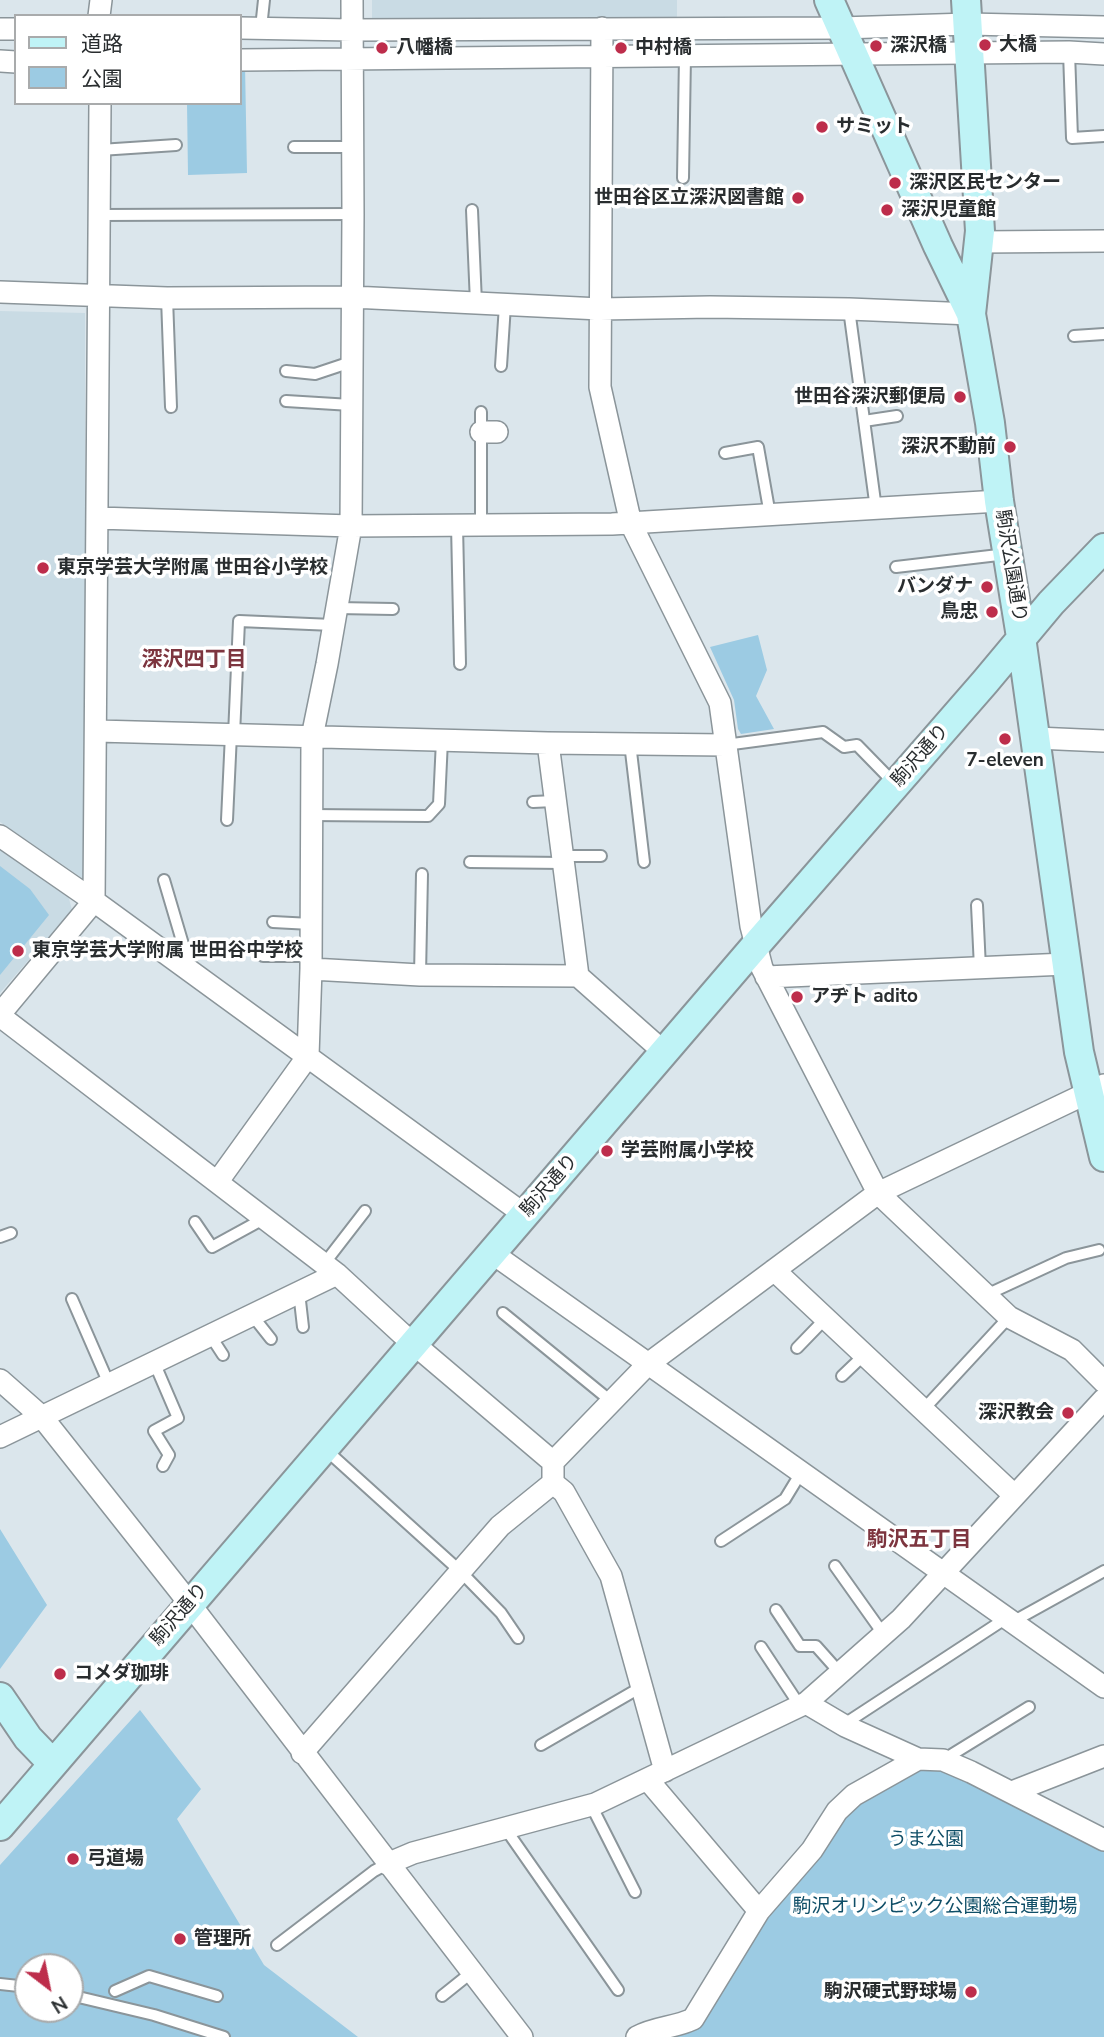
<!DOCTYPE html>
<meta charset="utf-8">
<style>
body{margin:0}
#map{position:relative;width:1104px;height:2037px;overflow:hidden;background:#dbe6ec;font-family:"Nunito Sans","Noto Sans JP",sans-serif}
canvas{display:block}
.legend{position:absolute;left:14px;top:14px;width:228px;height:91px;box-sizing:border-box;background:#fff;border:2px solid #a9abac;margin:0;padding:9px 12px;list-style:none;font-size:21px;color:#292d2f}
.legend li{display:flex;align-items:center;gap:14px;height:35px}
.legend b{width:35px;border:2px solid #a9abac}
.north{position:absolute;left:14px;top:1953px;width:70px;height:70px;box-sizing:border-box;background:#fff;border:2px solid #a9abac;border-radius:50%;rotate:148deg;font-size:19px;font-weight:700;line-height:28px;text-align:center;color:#292d2f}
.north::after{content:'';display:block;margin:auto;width:24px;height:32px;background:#bd2d4b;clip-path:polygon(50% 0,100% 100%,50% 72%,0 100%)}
</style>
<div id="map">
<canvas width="1104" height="2037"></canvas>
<ul class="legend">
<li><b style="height:9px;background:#bff3f6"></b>道路</li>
<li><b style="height:19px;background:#9ccbe3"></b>公園</li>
</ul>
<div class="north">N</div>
</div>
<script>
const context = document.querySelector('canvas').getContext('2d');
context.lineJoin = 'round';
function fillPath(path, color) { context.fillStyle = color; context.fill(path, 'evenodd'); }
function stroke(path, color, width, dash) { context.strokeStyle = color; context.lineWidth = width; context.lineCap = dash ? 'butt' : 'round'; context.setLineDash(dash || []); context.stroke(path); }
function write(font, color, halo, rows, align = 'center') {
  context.font = font + ' "Nunito Sans","Noto Sans JP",sans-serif'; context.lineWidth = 7; context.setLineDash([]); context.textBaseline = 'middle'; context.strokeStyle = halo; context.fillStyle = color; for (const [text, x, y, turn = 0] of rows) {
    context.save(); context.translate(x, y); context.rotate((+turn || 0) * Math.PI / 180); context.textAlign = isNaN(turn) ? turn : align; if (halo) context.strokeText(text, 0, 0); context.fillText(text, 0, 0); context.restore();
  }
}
fillPath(new Path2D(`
 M372 0H677V19L372 18Z
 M0 311 85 313V880L0 822Z
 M0 847 68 895 72 910 0 993Z`), '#c9dbe4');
fillPath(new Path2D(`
 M240 65H245L247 173 188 175 187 103H240Z
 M758 635 767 670 756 696 774 729 741 734 738 729 734 700 710 647Z
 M0 866 30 889 49 915 0 975Z
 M0 1529 47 1605 0 1669Z
 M140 1710 201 1789 177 1819 264 1965 358 2037H0V1865ZM28 1967H70V2009H28Z
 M919 1768 950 1769 1104 1847V2037H666L787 1880 854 1803Z`), '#9ccbe3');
const lane = new Path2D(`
 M261 28 264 0
 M1069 52 1072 138 1104 136
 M294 147H353
 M100 150 176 145
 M683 178 685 56
 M472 210 476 303
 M100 215 353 214
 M167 298 171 407
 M849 309 876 509
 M1074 336 1104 334
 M501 366 505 305
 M286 371 315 374 351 362
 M286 401 351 405
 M864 421 897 416
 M725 453 758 447 770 515
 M457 525 460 664
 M481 526V412
 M896 567 1007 554
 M337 608 393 609
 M234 735 239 621 333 625
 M630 743 644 862
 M725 745 823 732 844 747 857 745 896 785
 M533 802 554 801
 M310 815 428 816 439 804 442 740
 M227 820 231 734
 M564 856H601
 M470 862 564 863
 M164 880 190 968
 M977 905 980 968
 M273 922 311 924
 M263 956H311
 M420 975 422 874
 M195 1222 212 1247 265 1218
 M0 1237 11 1233
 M324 1264 365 1211
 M299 1292 303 1327
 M986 1295 1066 1258 1099 1250
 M72 1299 109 1384
 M503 1313 612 1402
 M252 1315 271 1339
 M210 1335 223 1355
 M797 1348 826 1318
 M154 1362 178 1418 154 1431 169 1455 163 1466
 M842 1376 864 1355
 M923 1410 1009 1317
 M325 1449 460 1571 501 1613 518 1638
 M721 1541 785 1499 802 1471
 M835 1566 884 1635
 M776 1610 800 1646H816L840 1673
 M1014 1621 1104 1571
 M761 1647 796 1700 806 1703
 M845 1726 849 1721 1008 1617
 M541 1745 643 1686
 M943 1760 1029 1707
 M591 1805 635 1892
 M505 1828 618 1990
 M277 1945 374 1871 387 1864
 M0 1984 28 1987
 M115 1991 149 1976 217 1996
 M70 1995 154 2015 224 2037
 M442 1996 472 1972`);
const street = new Path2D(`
 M99 16 101 0
 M240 28 352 30 841 28 968 24 1104 27
 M602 28 600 387 631 524 720 703 751 926 762 968 878 1193 1009 1317 1072 1350 1104 1382
 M0 29H16
 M240 60 1069 52 1104 54
 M0 61 16 62
 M980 242 1104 241
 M0 292 167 298 352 297 600 309 710 307 849 309 971 314
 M481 432H497
 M98 518 351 526 612 524 999 501
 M97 731 548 743 725 745
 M1036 738 1104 741
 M548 743 578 976
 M0 836 94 901 525 1215
 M311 969 420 975 578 976 665 1053
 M766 977 1066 964
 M0 1014 94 901 100 103
 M0 1016 337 1274 401 1333 553 1462V1483L564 1492 611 1576 665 1771
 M218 1181 308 1056 311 969 312 737 327 664 351 526 353 214 352 0
 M492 1253 1104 1687
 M774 1270 1014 1495
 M0 1380 42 1417 179 1590 522 2037
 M0 1437 337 1274
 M553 1462 648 1364 878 1193 1104 1085
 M806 1703 845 1726 918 1759 943 1760 971 1772 1104 1840
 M302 1753 500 1526 553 1483
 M648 1780 759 1911
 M1012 1792 1104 1756
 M387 1864 413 1853 595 1804 806 1703 901 1619 1104 1399
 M637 2037C655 2027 674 2028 693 2019L759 1911 812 1850 837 1811 854 1795 918 1759`);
const secondary = new Path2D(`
 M829 0 938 246 971 314 990 423 999 501 1021 637 1079 1052 1104 1157
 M966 0 980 231 971 314
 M0 1697 28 1738 53 1764
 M0 1826 756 945 985 682 1051 603 1104 548`);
stroke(lane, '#8b959a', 14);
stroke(street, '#8b959a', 24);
stroke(secondary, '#8b959a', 32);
stroke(lane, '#fff', 10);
stroke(street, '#fff', 21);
stroke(secondary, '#bff3f6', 28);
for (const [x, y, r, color] of [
 [985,45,7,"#bd2d4b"],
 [876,46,7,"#bd2d4b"],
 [382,48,7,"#bd2d4b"],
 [621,48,7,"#bd2d4b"],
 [822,127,7,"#bd2d4b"],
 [895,183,7,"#bd2d4b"],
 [798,198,7,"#bd2d4b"],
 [887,210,7,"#bd2d4b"],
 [960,397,7,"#bd2d4b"],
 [1010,447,7,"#bd2d4b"],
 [43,568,7,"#bd2d4b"],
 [987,587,7,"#bd2d4b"],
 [992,612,7,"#bd2d4b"],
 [1005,739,7,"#bd2d4b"],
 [18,951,7,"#bd2d4b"],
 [797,997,7,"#bd2d4b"],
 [607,1151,7,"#bd2d4b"],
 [1068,1413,7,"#bd2d4b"],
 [60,1674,7,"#bd2d4b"],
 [73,1859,7,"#bd2d4b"],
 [180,1939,7,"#bd2d4b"],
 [971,1992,7,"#bd2d4b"]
]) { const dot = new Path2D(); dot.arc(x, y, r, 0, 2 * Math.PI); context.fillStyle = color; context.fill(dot); stroke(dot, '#fff', 2.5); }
write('bold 19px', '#292d2f', '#fff', [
 ["大橋",999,45],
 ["深沢橋",890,46],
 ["八幡橋",396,48],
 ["中村橋",635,48],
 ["サミット",836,127],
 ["深沢区民センター",909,183],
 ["世田谷区立深沢図書館",784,198,"right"],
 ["深沢児童館",901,210],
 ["世田谷深沢郵便局",946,397,"right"],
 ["深沢不動前",996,447,"right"],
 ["東京学芸大学附属 世田谷小学校",57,568],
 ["バンダナ",973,587,"right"],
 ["鳥忠",978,612,"right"],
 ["7-eleven",1005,761,"center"],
 ["東京学芸大学附属 世田谷中学校",32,951],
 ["アヂト adito",811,997],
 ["学芸附属小学校",621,1151],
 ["深沢教会",1054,1413,"right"],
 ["コメダ珈琲",74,1674],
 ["弓道場",87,1859],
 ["管理所",194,1939],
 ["駒沢硬式野球場",957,1992,"right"]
], 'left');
write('19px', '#292d2f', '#fff', [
 ["駒沢公園通り",1010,566,81],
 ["駒沢通り",921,756,-49],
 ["駒沢通り",550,1186,-49],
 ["駒沢通り",180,1615,-49]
]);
write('19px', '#0f4e67', '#fff', [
 ["うま公園",926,1840],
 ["駒沢オリンピック公園総合運動場",935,1907]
]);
write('bold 21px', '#7d353f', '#fff', [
 ["深沢四丁目",194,661],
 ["駒沢五丁目",919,1541]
]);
</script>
